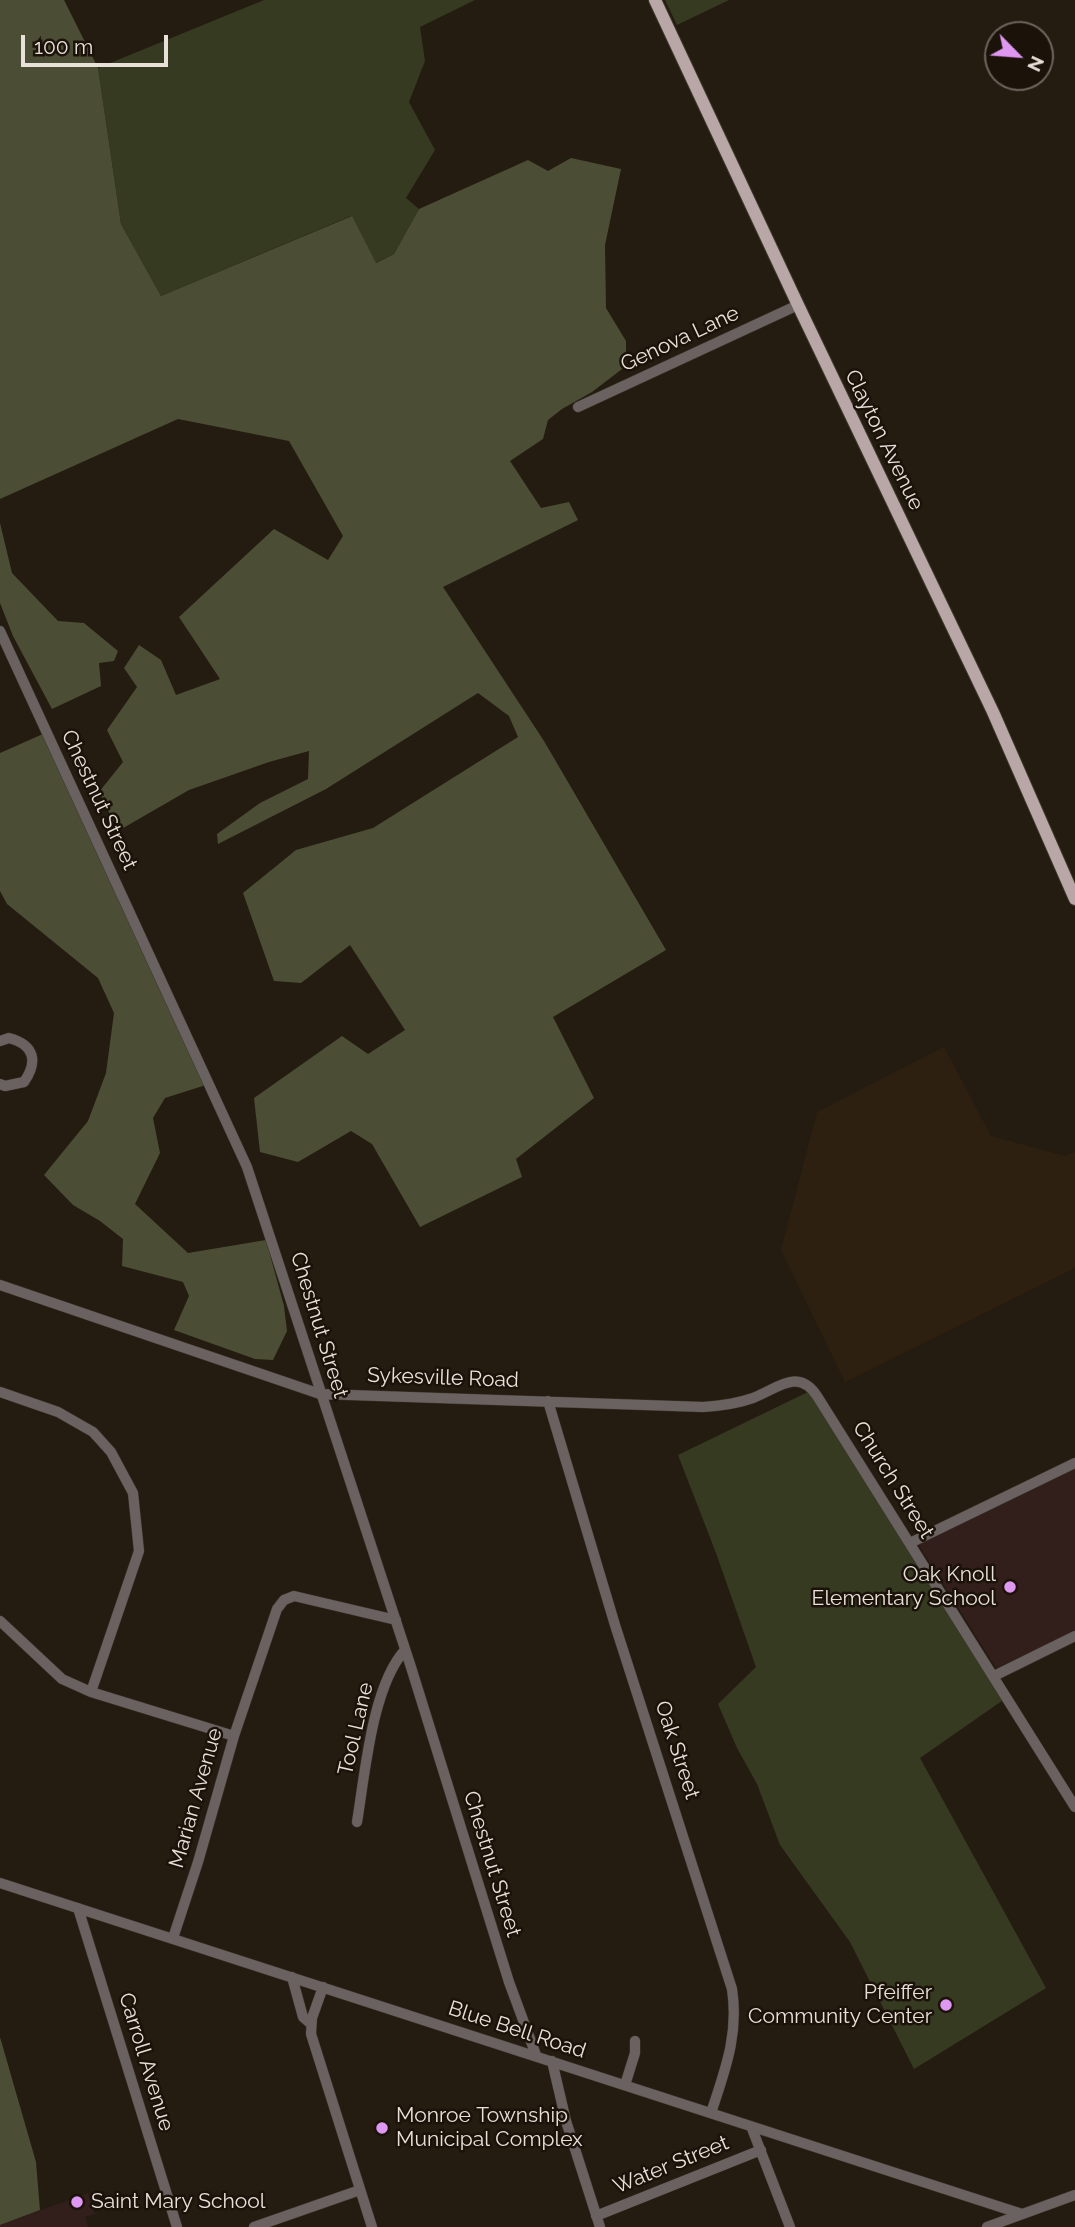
<!DOCTYPE html>
<style>
body{margin:0}
#map{position:relative;width:1075px;height:2227px;overflow:hidden;background:#241c11;font-family:Raleway,sans-serif}
canvas{display:block}
.north{position:absolute;left:984px;top:21px;width:70px;height:70px;box-sizing:border-box;background:#1b1209;border:2px solid #6d655d;border-radius:50%;rotate:115deg;font-size:19px;font-weight:700;line-height:28px;text-align:center;color:#e7e1da}
.north::after{content:'';display:block;margin:auto;width:24px;height:32px;background:#de98f2;clip-path:polygon(50% 0,100% 100%,50% 72%,0 100%)}
.scale{position:absolute;left:21px;top:35px;width:147px;height:32px;box-sizing:border-box;border:4px solid #e7e1da;border-top:0;padding-left:9px;font-size:21px;line-height:24px;white-space:nowrap;color:#e7e1da;-webkit-text-stroke:5px #1b1209;paint-order:stroke}
</style>
<div id="map">
<canvas width="1075" height="2227"></canvas>
<div class="north">N</div>
<div class="scale">100 m</div>
</div>
<script>
const context = document.querySelector('canvas').getContext('2d');
context.lineJoin = 'round';
function fillPath(path, color) { context.fillStyle = color; context.fill(path, 'evenodd'); }
function stroke(path, color, width, dash) { context.strokeStyle = color; context.lineWidth = width; context.lineCap = dash ? 'butt' : 'round'; context.setLineDash(dash || []); context.stroke(path); }
function write(font, color, halo, rows, align = 'center') {
  context.font = font + ' Raleway,sans-serif'; context.lineWidth = 5; context.setLineDash([]); context.textBaseline = 'middle'; context.strokeStyle = halo; context.fillStyle = color; for (const [text, x, y, turn = 0] of rows) {
    context.save(); context.translate(x, y); context.rotate((+turn || 0) * Math.PI / 180); context.textAlign = isNaN(turn) ? turn : align; if (halo) context.strokeText(text, 0, 0); context.fillText(text, 0, 0); context.restore();
  }
}
fillPath(new Path2D(`
 M944 1047 991 1136 1065 1156 1075 1152V1268L845 1382 781 1250 817 1112Z`), '#2d2010');
fillPath(new Path2D(`
 M1075 1469V1631L996 1668 917 1542Z
 M88 2193 95 2214 85 2217 88 2227H0V2225Z`), '#321f1b');
fillPath(new Path2D(`
 M264 0H475L420 27 425 61 409 102 435 150 406 198 419 209 394 254 375 263 351 216 161 296 121 224 98 68Z
 M665 0H729L677 25Z
 M812 1390 1009 1696 920 1758 1046 1988 914 2069 850 1942 780 1845 757 1784 737 1748 718 1704 756 1667 716 1553 678 1455Z`), '#363a21');
fillPath(new Path2D(`
 M0 0H64L98 68 121 224 161 296 352 216 376 263 394 254 419 209 528 160 548 171 571 158 621 169 605 245 606 308 626 341V366L592 392 562 409 548 420 543 439 510 461 541 508 569 502 578 520 443 587 544 741 666 950 553 1017 594 1098 516 1159 522 1177 420 1227 372 1144 351 1131 298 1162 260 1152 254 1098 342 1036 368 1054 405 1030 350 945 301 983 274 981 243 893 296 850 373 828 518 737 509 716 478 693 326 789 218 844 217 834 260 803 308 779 309 751 269 762 189 790 118 831 99 792 123 762 107 730 137 687 124 668 139 645 161 660 176 695 220 679 179 617 274 529 328 560 343 536 289 441 178 419 0 499Z
 M0 523 12 573 58 621 84 623 118 651 114 661 99 663 101 686 52 709 13 636 0 603Z
 M43 734C95 852 153 967 206 1085L165 1098 153 1118 160 1153 135 1204 188 1253 266 1240 284 1306 287 1331 273 1360 255 1359 174 1330 189 1296 183 1282 122 1266 123 1239 100 1221 73 1205 44 1175 88 1121 106 1073 114 1013 98 978 7 904 0 891V753Z
 M0 2037 36 2162 40 2210 0 2225Z`), '#4b4e34');
const minor = new Path2D(`
 M578 407 798 305
 M0 631 247 1167 410 1664 509 1982 536 2055
 M0 1041 9 1038C35 1045 38 1062 24 1082L5 1086 0 1084
 M0 1285 320 1394 703 1407C720 1406 736 1404 753 1398 777 1389 798 1367 817 1396L1075 1807
 M0 1392 58 1412 93 1432 111 1452 133 1493 139 1551 91 1692
 M548 1401 615 1625 732 1989C739 2035 725 2070 711 2113
 M910 1543 1075 1463
 M0 1621 62 1679 91 1692 234 1736
 M994 1676 1075 1636
 M357 1822C365 1774 372 1686 405 1650
 M0 1883 1022 2214
 M78 1908 177 2227
 M173 1938 198 1862 234 1736 277 1609 284 1600 294 1596 396 1620
 M292 1977 303 2017 311 2024
 M323 1987 312 2018 311 2034 372 2227
 M552 2061 566 2121 600 2227
 M625 2085 635 2053V2041
 M751 2126 790 2227
 M596 2216 761 2150
 M254 2227 360 2190
 M987 2227 1075 2195`);
const major = new Path2D(`
 M655 0 798 305 993 712 1075 899`);
stroke(minor, '#3f382d', 11);
stroke(major, '#3f382d', 14);
stroke(minor, '#6a6261', 10);
stroke(major, '#b8a7a6', 12);
for (const [x, y, r, color] of [
 [1010,1587,7,"#de98f2"],
 [946,2005,7,"#de98f2"],
 [382,2128,7,"#de98f2"],
 [77,2202,7,"#de98f2"]
]) { const dot = new Path2D(); dot.arc(x, y, r, 0, 2 * Math.PI); context.fillStyle = color; context.fill(dot); stroke(dot, '#1b1209', 2.5); }
write('21px', '#e7e1da', '#1b1209', [
 ["Genova Lane",680,339,-25],
 ["Clayton Avenue",884,440,64],
 ["Chestnut Street",99,800,65],
 ["Chestnut Street",319,1325,73],
 ["Sykesville Road",443,1378,2],
 ["Church Street",893,1480,58],
 ["Tool Lane",356,1729,-77],
 ["Oak Street",677,1750,72],
 ["Marian Avenue",196,1798,-74],
 ["Chestnut Street",492,1864,73],
 ["Blue Bell Road",517,2030,18],
 ["Carroll Avenue",146,2062,73],
 ["Water Street",671,2165,-22]
]);
write('21px', '#e7e1da', '#1b1209', [
 ["Oak Knoll",996,1575],
 ["Elementary School",996,1599],
 ["Pfeiffer",932,1993],
 ["Community Center",932,2017],
 ["Monroe Township",396,2116,"left"],
 ["Municipal Complex",396,2140,"left"],
 ["Saint Mary School",91,2202,"left"]
], 'right');
</script>
